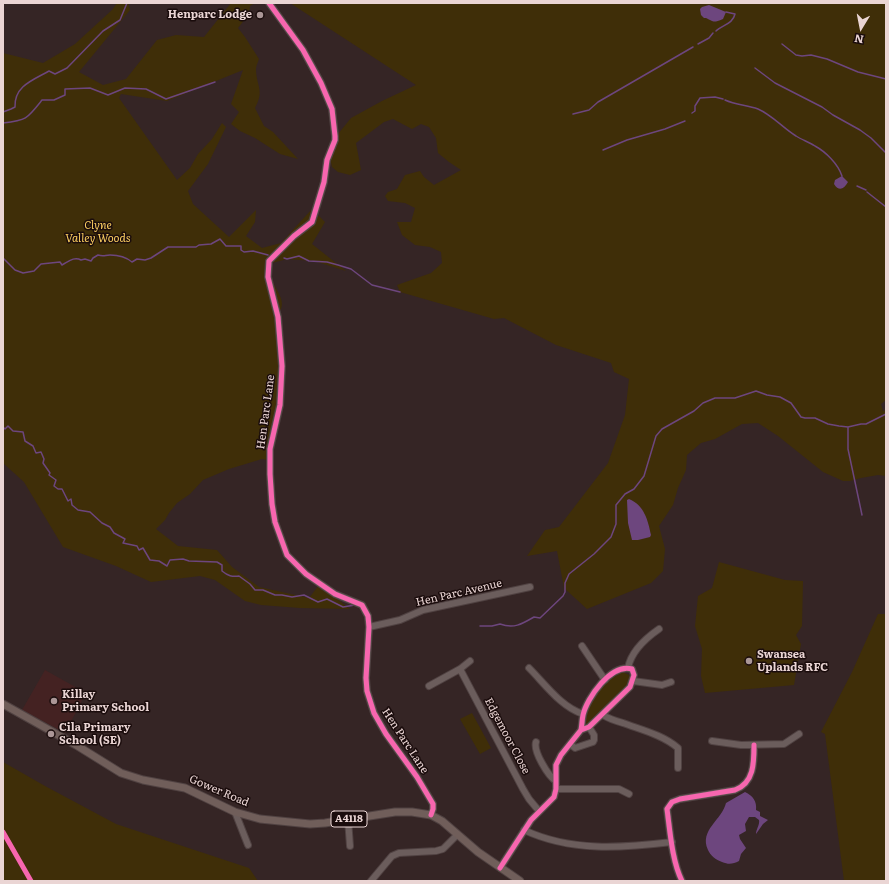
<!DOCTYPE html>
<style>
body{margin:0}
#map{position:relative;width:889px;height:884px;overflow:hidden;background:#352525;font-family:Literata,serif}
canvas{display:block}
.frame{position:absolute;inset:0;border:4px solid #ead5d4;pointer-events:none}
.north{position:absolute;left:841px;top:8px;width:40px;height:40px;-webkit-text-stroke:3px #1a0c0c;paint-order:stroke;rotate:190deg;font-size:11px;font-weight:700;line-height:16px;text-align:center;color:#ead5d4}
.north::after{content:'';display:block;margin:auto;width:14px;height:18px;background:#ead5d4;clip-path:polygon(50% 0,100% 100%,50% 72%,0 100%)}
</style>
<div id="map">
<canvas width="889" height="884"></canvas>
<div class="frame"></div>
<div class="north">N</div>
</div>
<script>
const context = document.querySelector('canvas').getContext('2d');
context.lineJoin = 'round';
function fillPath(path, color) { context.fillStyle = color; context.fill(path, 'evenodd'); }
function stroke(path, color, width, dash) { context.strokeStyle = color; context.lineWidth = width; context.lineCap = dash ? 'butt' : 'round'; context.setLineDash(dash || []); context.stroke(path); }
function write(font, color, halo, rows, align = 'center') {
  context.font = font + ' Literata,serif'; context.lineWidth = 3; context.setLineDash([]); context.textBaseline = 'middle'; context.strokeStyle = halo; context.fillStyle = color; for (const [text, x, y, turn = 0] of rows) {
    context.save(); context.translate(x, y); context.rotate((+turn || 0) * Math.PI / 180); context.textAlign = isNaN(turn) ? turn : align; if (halo) context.strokeText(text, 0, 0); context.fillText(text, 0, 0); context.restore();
  }
}
fillPath(new Path2D(`
 M45 670 86 693 65 733 22 710Z`), '#422');
fillPath(new Path2D(`
 M117 3H128L130 10 79 72 103 85 126 79 157 40 176 35 204 37 231 3H255L250 6 249 14 238 28 245 37 259 59C258 62 256 66 256 69 256 86 265 90 255 108L264 126 273 132 298 159 280 154 255 138 240 131 231 124 239 112 231 104 243 70 167 101 121 94 119 98 177 180 190 168 198 154 212 139 222 123 226 127 208 164 188 191 193 204 229 237 256 210 255 222 246 236 262 248 281 243 312 209 325 222 312 244 346 271 314 261 287 259 272 263C272 267 270 272 271 276 273 288 287 299 280 311L275 294 280 355 278 396 268 460 262 459 229 469 203 480 190 494 177 503 169 513 165 520 156 529 178 546 217 550 232 567 259 587 309 598 319 585 350 609 300 608 261 605 245 601 215 580 200 576 151 582 116 566 63 547 24 482 3 463V53L43 63 75 44 112 10Z
 M290 3H886V400L881 404 883 411 886 410V476L878 475 861 478 850 481H843L823 472 778 436 758 423 742 424 715 439 701 443 687 455 686 470 678 488 673 505 659 526 665 549 663 571 651 583 587 609 564 588 557 551 527 556 545 530 559 527 608 463 625 415 629 379 614 372 611 363 556 345 504 318 494 319 400 292 397 285 431 273 442 263 441 252 430 247 415 245 402 235 397 222H411L415 208 405 203 388 201 385 196 388 192 397 189 405 175 420 171 424 177 434 185 461 170 449 162 438 153 436 138 429 127 421 124 412 129 393 119 384 122 356 143 361 170 350 175 338 172 332 167 330 158 338 134 351 118 382 101 416 85Z
 M719 562 785 580 803 581 802 626 796 635 801 644 794 685 705 693 701 676 702 649 695 626 698 596 712 588Z
 M878 614H886V881H844L825 734 821 732 852 672Z
 M623 672 629 675 630 679 629 684 588 725H585C581 708 607 677 623 672Z
 M472 713 491 748 480 754 460 719Z
 M3 762 45 786 116 824 249 868 258 881H3Z`), '#3f2e08');
fillPath(new Path2D(`
 M709 5 726 12 723 19C713 23 714 22 706 18H704L701 15 700 9 702 7Z
 M842 176 848 182C844 189 839 192 834 184L835 180Z
 M629 499C644 505 648 520 651 535L650 537 638 540H632L628 523 627 500Z
 M745 792C753 796 757 801 756 810L760 812V816L768 820 763 824 756 834C756 829 760 825 759 820L755 817H749L745 824 746 831 739 835 740 839 746 848 741 854 739 861C733 864 729 865 722 862 716 860 710 855 708 850 699 830 722 820 726 803Z`), '#6d467e');
stroke(new Path2D(`
 M716 31C722 25 733 24 735 14L726 12
 M698 44 709 38 713 33
 M782 44 796 55 802 56 811 55 827 59 858 72 886 79
 M755 68 775 83 822 107 833 115 860 130 871 138 886 153
 M725 100C736 105 747 105 758 109 772 115 783 128 796 136 802 140 809 142 815 146 826 152 838 164 842 176
 M3 112 11 109 15 107C14 86 33 80 49 71L55 74 67 68 103 31 120 20 127 3
 M692 113 695 111V106L700 98 715 97 723 99
 M573 114 589 110 598 102 693 47
 M3 123C27 120 27 119 42 100H54L65 95V89L90 88 108 95 125 88 146 89 166 99 215 82
 M603 150 627 140 665 129 685 121
 M857 186 866 190
 M867 192 886 207
 M3 258 15 270 23 273 34 271 41 264 60 262 62 265C68 262 74 256 81 260L85 259 91 261 93 258 98 255C104 257 105 255 110 255 117 255 126 257 132 262L137 259 145 260 151 258 168 247H196L199 245 211 244 220 239 226 246H241V250L244 252 253 251 268 255
 M284 258 287 259 299 256 309 261 327 262 338 265 351 269 372 285 400 292
 M3 427 5 429 8 426 13 431 23 432 25 441 33 446 36 453 41 452 44 459 43 463 50 473 49 475 56 480 54 486 58 489H62L68 501 71 499 72 505 78 510 90 512 102 523 110 527 114 533 125 539 123 543 137 546 139 550 143 548 150 560 159 561 167 566 170 560 183 559 189 561 217 562 222 565V571C228 576 232 577 239 576L250 584 255 590H263L275 595H282L292 597 304 595 318 602 327 599 343 607 355 605
 M848 427V449L862 515
 M480 626H492L500 624C514 629 522 624 534 617L540 618 563 596 565 592V583L569 574 594 554 611 537 616 524V505L625 494 634 489 644 476 656 436 662 429 694 411 703 403 715 398H735L756 391 767 395 780 397 791 403 801 417 805 418H815L828 424 839 426 848 427 861 424H866L886 414`), '#6d467e', 1.5);
const minor = new Path2D(`
 M269 3 303 50 321 83 332 109 335 136V140L327 160 324 182 312 222 294 236 269 261 268 277 278 317 282 366 280 405 270 449V474L272 504 275 522 287 555 306 574 335 594 362 605 368 616 369 627 366 678 367 691 374 713 386 734 417 777 433 804V809L431 815
 M369 627 400 620 423 610 530 587
 M582 646 605 680
 M529 668C545 684 561 707 583 714
 M628 668C631 652 646 638 659 629
 M460 669 523 789 529 799 539 811
 M633 681 662 685 671 682
 M429 686 460 669 470 661
 M603 715C609 719 616 721 623 723 642 730 663 735 678 748V768
 M712 741 741 745 784 744 799 734
 M536 742C533 751 548 776 556 781
 M570 744 575 748 593 742 594 740V735L589 727
 M556 789H619L629 794
 M235 812 248 845
 M348 819 350 846
 M524 830C571 852 622 848 672 842
 M500 868 531 820 554 797 556 789V765L561 755 581 730 589 727 630 687 634 675 632 669C611 663 587 698 583 715 582 720 582 725 581 730
 M371 881 392 856 399 853 436 851 443 849 457 835
 M682 881C672 861 670 831 667 809L672 802 680 799 735 790C754 783 754 763 754 745`);
const major = new Path2D(`
 M3 704 76 745 121 773 143 780 185 788 235 812 260 819 310 824 325 823 395 812H412L431 815 442 821 478 852 520 881`);
stroke(minor, '#504242', 8);
stroke(major, '#504242', 9);
stroke(minor, '#6b5d5c', 6);
stroke(major, '#705e5a', 7);
stroke(new Path2D(`
 M269 3 303 50 321 83 332 109 335 136V140L327 160 324 182 312 222 294 236 269 261 268 277 278 317 282 366 280 405 270 449V474L272 504 275 522 287 555 306 574 335 594 362 605 368 616 369 627 366 678 367 691 374 713 386 734 417 777 433 804V809L431 815
 M3 832 31 881
 M500 868 531 820 554 797 556 789V765L561 755 581 730 589 727 630 687 634 675 632 669C611 663 587 698 583 715 582 720 582 725 581 730
 M682 881C672 861 670 831 667 809L672 802 680 799 735 790C754 783 754 763 754 745`), '#f766af', 5);
for (const [x, y, r, color] of [
 [260,15,4,"#ab9797"],
 [749,661,4,"#ab9797"],
 [54,701,4,"#ab9797"],
 [51,734,4,"#ab9797"]
]) { const dot = new Path2D(); dot.arc(x, y, r, 0, 2 * Math.PI); context.fillStyle = color; context.fill(dot); stroke(dot, '#1a0c0c', 1.5); }
for (const [x, y, w] of [
 [349,819,36]
]) { const box = new Path2D(); box.roundRect(x - w / 2, y - 8, w, 16, 3); context.fillStyle = '#1a0c0c'; context.fill(box); stroke(box, '#ead5d4', 1); }
write('bold 10px', '#ead5d4', null, [
 ["A4118",349,819]
]);
write('bold 11px', '#ead5d4', '#1a0c0c', [
 ["Henparc Lodge",252,15,"right"],
 ["Swansea",757,655],
 ["Uplands RFC",757,668],
 ["Killay",62,695],
 ["Primary School",62,708],
 ["Cila Primary",59,728],
 ["School (SE)",59,741]
], 'left');
write('italic 11px', '#fdcf61', '#1a0c0c', [
 ["Clyne",98,226],
 ["Valley Woods",98,239]
]);
write('11px', '#ead5d4', '#1a0c0c', [
 ["Hen Parc Lane",266,412,-82],
 ["Hen Parc Avenue",459,593,-13],
 ["Edgemoor Close",507,736,62],
 ["Hen Parc Lane",405,741,57],
 ["Gower Road",219,791,23]
]);
</script>
